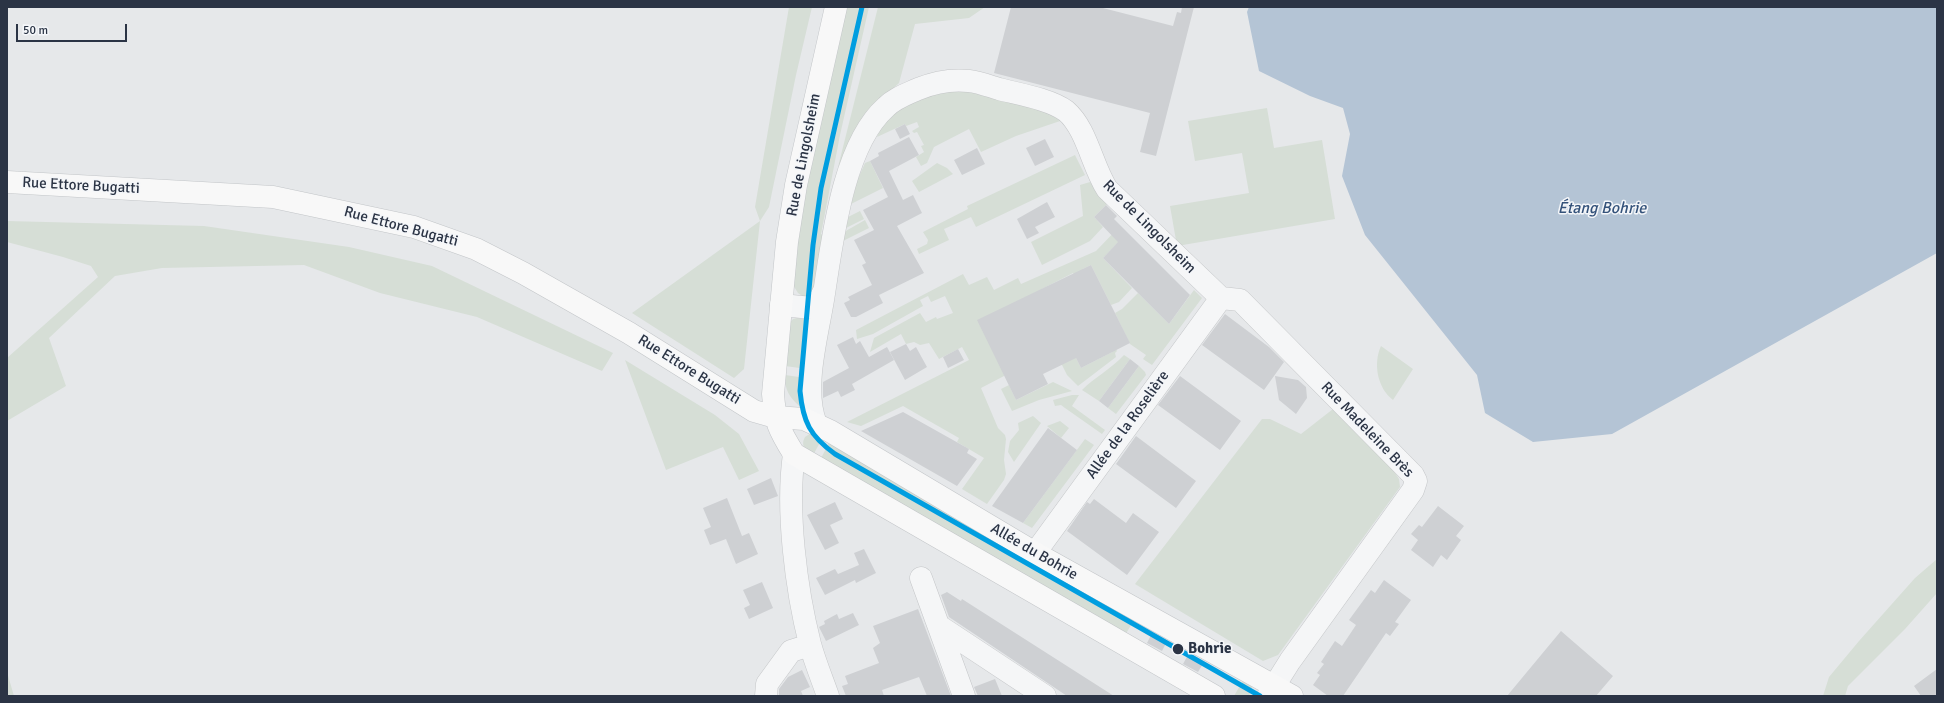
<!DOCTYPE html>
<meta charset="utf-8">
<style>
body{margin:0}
#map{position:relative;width:1944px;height:703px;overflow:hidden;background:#e6e8ea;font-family:Signika,sans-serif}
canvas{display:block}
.frame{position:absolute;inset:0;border:8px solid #2b3445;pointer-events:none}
.scale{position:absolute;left:16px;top:24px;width:111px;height:18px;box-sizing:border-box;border:2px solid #2b3445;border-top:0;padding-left:5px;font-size:12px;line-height:14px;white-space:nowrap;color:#2b3445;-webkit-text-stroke:3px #f4f6f9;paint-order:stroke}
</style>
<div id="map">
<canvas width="1944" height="703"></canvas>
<div class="frame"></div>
<div class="scale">50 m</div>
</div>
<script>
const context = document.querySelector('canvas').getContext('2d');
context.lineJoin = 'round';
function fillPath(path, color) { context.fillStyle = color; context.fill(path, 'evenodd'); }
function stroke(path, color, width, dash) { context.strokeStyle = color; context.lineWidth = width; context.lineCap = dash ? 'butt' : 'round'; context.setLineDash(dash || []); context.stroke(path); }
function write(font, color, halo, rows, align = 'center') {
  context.font = font + ' Signika,sans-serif'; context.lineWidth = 3; context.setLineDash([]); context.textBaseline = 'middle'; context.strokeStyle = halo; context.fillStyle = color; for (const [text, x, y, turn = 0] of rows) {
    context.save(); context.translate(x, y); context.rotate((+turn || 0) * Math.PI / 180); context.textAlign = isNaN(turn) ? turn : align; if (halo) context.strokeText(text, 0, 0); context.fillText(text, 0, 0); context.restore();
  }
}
fillPath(new Path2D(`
 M789 7H812L796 75 769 207 760 221 744 369 734 378 632 313 760 221 755 207Z
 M844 7H869L840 135 821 234 825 236 815 292 808 300 798 293 793 285 802 196Z
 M878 7H985L969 18 915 24 899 83 867 114 838 167Z
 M949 86 1029 103 1063 120 1016 136 981 152 969 129 934 147 927 163 921 166 916 157 924 152 921 146 924 145 917 132 914 133 912 131 919 127 917 122 906 126 905 124 877 137C879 132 882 125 886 120 899 104 929 92 949 86Z
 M1267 108 1274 148 1322 140 1335 219 1177 246 1170 206 1249 193 1242 153 1195 161 1188 121Z
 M1075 155 1085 175 976 227 971 217 944 229 949 240 919 254 917 249 927 244 928 240 923 232 968 209 967 206Z
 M870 161 883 188 849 205 853 190 865 163Z
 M937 163 947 168 953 174 919 192 912 181Z
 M1090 182 1099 195 1108 203 1094 217 1103 227 1090 241 1042 265 1031 242 1083 216 1080 185Z
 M860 211 864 219 844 229 846 218Z
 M865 220 869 228 841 242 844 232Z
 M7 221 204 226 349 247 432 266 613 353 602 371 477 317 380 293 304 265 162 268 115 276 49 338 66 386 7 421V358L98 277 91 266 63 257 7 242Z
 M1120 226 1127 233 1103 258 1132 288 1119 302 1111 305 1091 265 1083 269 1095 292 1085 297 1073 273 1042 289 1004 376 981 388 998 428 1005 435 1006 439 1004 460 1006 474 1004 480 987 504 962 489 984 458 957 442 959 438 903 406 861 426 847 422 969 360 962 347 939 359 929 343 920 345 914 342 906 344 901 334 870 352 874 338 920 313 926 322 936 317 937 319 953 313 945 296 931 302 928 296 920 300 923 306 873 334 857 339 856 330 963 274 969 285 987 277 994 290 1018 278 1021 284 1096 251Z
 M1194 290 1202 298 1152 365 1143 359 1146 355 1130 344 1115 313 1122 309 1138 293 1169 324Z
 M797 318 809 320 807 369 785 366 789 324 793 319Z
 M1062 330 1081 368 1112 352 1103 333 1107 331 1117 351 1115 353 1116 357 1078 386 1067 375 1055 351Z
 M1381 346 1413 369 1393 400C1377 388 1373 363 1381 346Z
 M1124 355 1130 359 1099 401 1082 390C1095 377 1111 369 1124 355Z
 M625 360 715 415 739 434 759 471 739 480 723 447 666 470Z
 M1139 366 1145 372 1146 375 1116 414 1108 408Z
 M785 375 806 378 801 407C790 399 784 389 785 375Z
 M1053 382 1072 391 1039 400 1012 411 1001 389 1009 385 1016 400Z
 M1072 395H1079L1072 406 1105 430 1102 434 1065 408 1061 405 1055 406 1053 400Z
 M1333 409 1392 468 1399 479 1400 487 1278 655 1263 661 1135 584 1262 419H1270L1301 434Z
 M1033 416 1041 423 1014 462 1008 452 1010 441 1019 430 1018 423Z
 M1060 421 1069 428 1061 438 1047 426Z
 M811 433 823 437 812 457C806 450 800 446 805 437Z
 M1085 439 1094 445 1032 528 1023 523Z
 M830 441 1137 615 1124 637 819 462Z
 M1937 559V593L1905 629 1848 686 1845 696H1823L1829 677 1859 641 1915 578Z
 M7 672 14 696H7Z
 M1245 677 1253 684 1249 696H1234Z`), '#d6ded6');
fillPath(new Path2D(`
 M1249 7H1937V253L1612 434 1533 442 1485 413 1477 375 1365 235 1342 176 1350 134 1343 108 1310 96 1259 71 1247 12Z`), '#b4c4d5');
fillPath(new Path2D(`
 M1011 7H1099L1173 26 1177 12 1181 13 1182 7H1194L1156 156 1140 152 1150 113 994 73Z
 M905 124 910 134 900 139 895 129Z
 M909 137 919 155 889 171 903 200 913 195 922 213 897 226 924 273 879 295 883 303 856 317H851L844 303 850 300 848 297 872 285 862 265 866 263 854 240 874 230 863 210 888 197 870 161 879 156 878 153Z
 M1045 139 1054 157 1035 166 1026 148Z
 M977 148 985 164 962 175 954 160Z
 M1047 202 1055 217 1035 227 1039 233 1027 239 1017 219Z
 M1106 205 1117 216 1114 219 1190 295 1169 324 1103 258 1118 242 1094 217Z
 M1091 265 1130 343 1081 368 1076 358 1043 374 1048 384 1016 400 977 320Z
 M1225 314 1269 347 1284 362 1264 390 1202 345Z
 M853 337 856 344 860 341 869 357 887 347 894 360 852 384 855 390 841 397 838 391 823 398V382L849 368 837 345Z
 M906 344 910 351 916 347 927 367 905 380 890 352Z
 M958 349 964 360 948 368 943 357Z
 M1130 359 1139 366 1108 408 1099 401Z
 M1180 376 1241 421 1220 450 1158 405Z
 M1275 376 1298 380 1306 387 1307 398 1296 414 1279 400Z
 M903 412 969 449 967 453 977 459 957 486 861 431Z
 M1048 428 1077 450 1023 523 992 506Z
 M1136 436 1196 481 1176 508 1116 464Z
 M771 478 778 496 754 505 747 489Z
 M727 498 742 536 749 533 758 554 736 564 726 539 710 545 704 530 711 527 703 508Z
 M1094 499 1126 523 1133 513 1159 532 1127 575 1067 531 1087 502 1090 504Z
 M835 502 843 519 830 525 839 543 825 550 807 515Z
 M1438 506 1464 526 1456 536 1461 540 1447 560 1441 555 1433 567 1411 550 1418 540 1411 534 1419 525 1422 527Z
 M864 549 876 573 856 583 855 580 825 595 816 578 835 569 838 574 859 565 854 553Z
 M1384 580 1411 600 1395 622 1399 624 1390 636 1386 633 1343 696H1328L1313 685 1320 675 1317 673 1324 664 1321 662 1335 641 1342 646 1356 625 1349 620 1371 590 1375 593Z
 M762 582 773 608 749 619 744 608 750 605 743 590Z
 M947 592 961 601 962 599 1114 696H1067L949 617 941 595Z
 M918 609 951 696H927L919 677 882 690 884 696H846L842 686 848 684 845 676 879 663 873 648 880 643 873 626Z
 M853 613 859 625 826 641 819 627 825 624 824 621 837 614 839 619Z
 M1561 631 1613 676 1596 696H1507Z
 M1152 633 1167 641 1162 651 1147 643Z
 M1189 653 1204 662 1198 672 1183 664Z
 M1937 669V696H1921L1914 686Z
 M802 670 810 687 801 691 803 696H779V689L788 677Z
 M995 679 1002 696H978L974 687Z`), '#ced0d3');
const minor = new Path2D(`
 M1221 298 1240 300 1413 475 1416 481 1413 490 1290 661 1268 696
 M781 305 812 308 818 303 824 291
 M816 424C802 389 817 337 823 300 832 244 842 146 886 107 895 98 907 94 918 89 935 82 951 79 969 81 979 82 989 86 999 89 1018 94 1050 99 1066 111 1087 129 1092 166 1107 189L1221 298
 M794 454C786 510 796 589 810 644 815 662 822 679 828 696
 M1035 553 1221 298
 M921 578 964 696
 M939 626 1045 696
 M766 696 767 684 791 651 810 645`);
const major = new Path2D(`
 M836 7 796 185 787 242 773 394C775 422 779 430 794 454L1214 696
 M7 182 273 197 414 227 476 249 523 273 629 333 754 411 775 417 804 419 830 431 1035 553 1292 696`);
stroke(minor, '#c4c6c8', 23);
stroke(major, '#c2c5c8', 23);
stroke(minor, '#f5f6f7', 22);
stroke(major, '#f8f8f8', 22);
stroke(new Path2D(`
 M862 7 821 188 813 245 800 391C803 422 810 436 835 454L1260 696`), '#009ee0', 5);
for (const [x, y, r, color] of [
 [1178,649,6,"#2b3445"]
]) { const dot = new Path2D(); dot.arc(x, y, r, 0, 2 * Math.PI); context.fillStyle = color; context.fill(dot); stroke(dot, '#f4f6f9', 1.5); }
write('15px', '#2b3445', '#f4f6f9', [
 ["Rue de Lingolsheim",804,155,-79],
 ["Rue Ettore Bugatti",81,186,3],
 ["Rue Ettore Bugatti",401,227,15],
 ["Rue de Lingolsheim",1149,227,45],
 ["Rue Ettore Bugatti",689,370,32],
 ["Allée de la Roselière",1128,425,-54],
 ["Rue Madeleine Brès",1367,430,46],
 ["Allée du Bohrie",1034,552,30]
]);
write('bold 15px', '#2b3445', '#f4f6f9', [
 ["Bohrie",1188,649]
], 'left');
write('italic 16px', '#34527a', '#f4f6f9', [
 ["Étang Bohrie",1602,209]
]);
</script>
